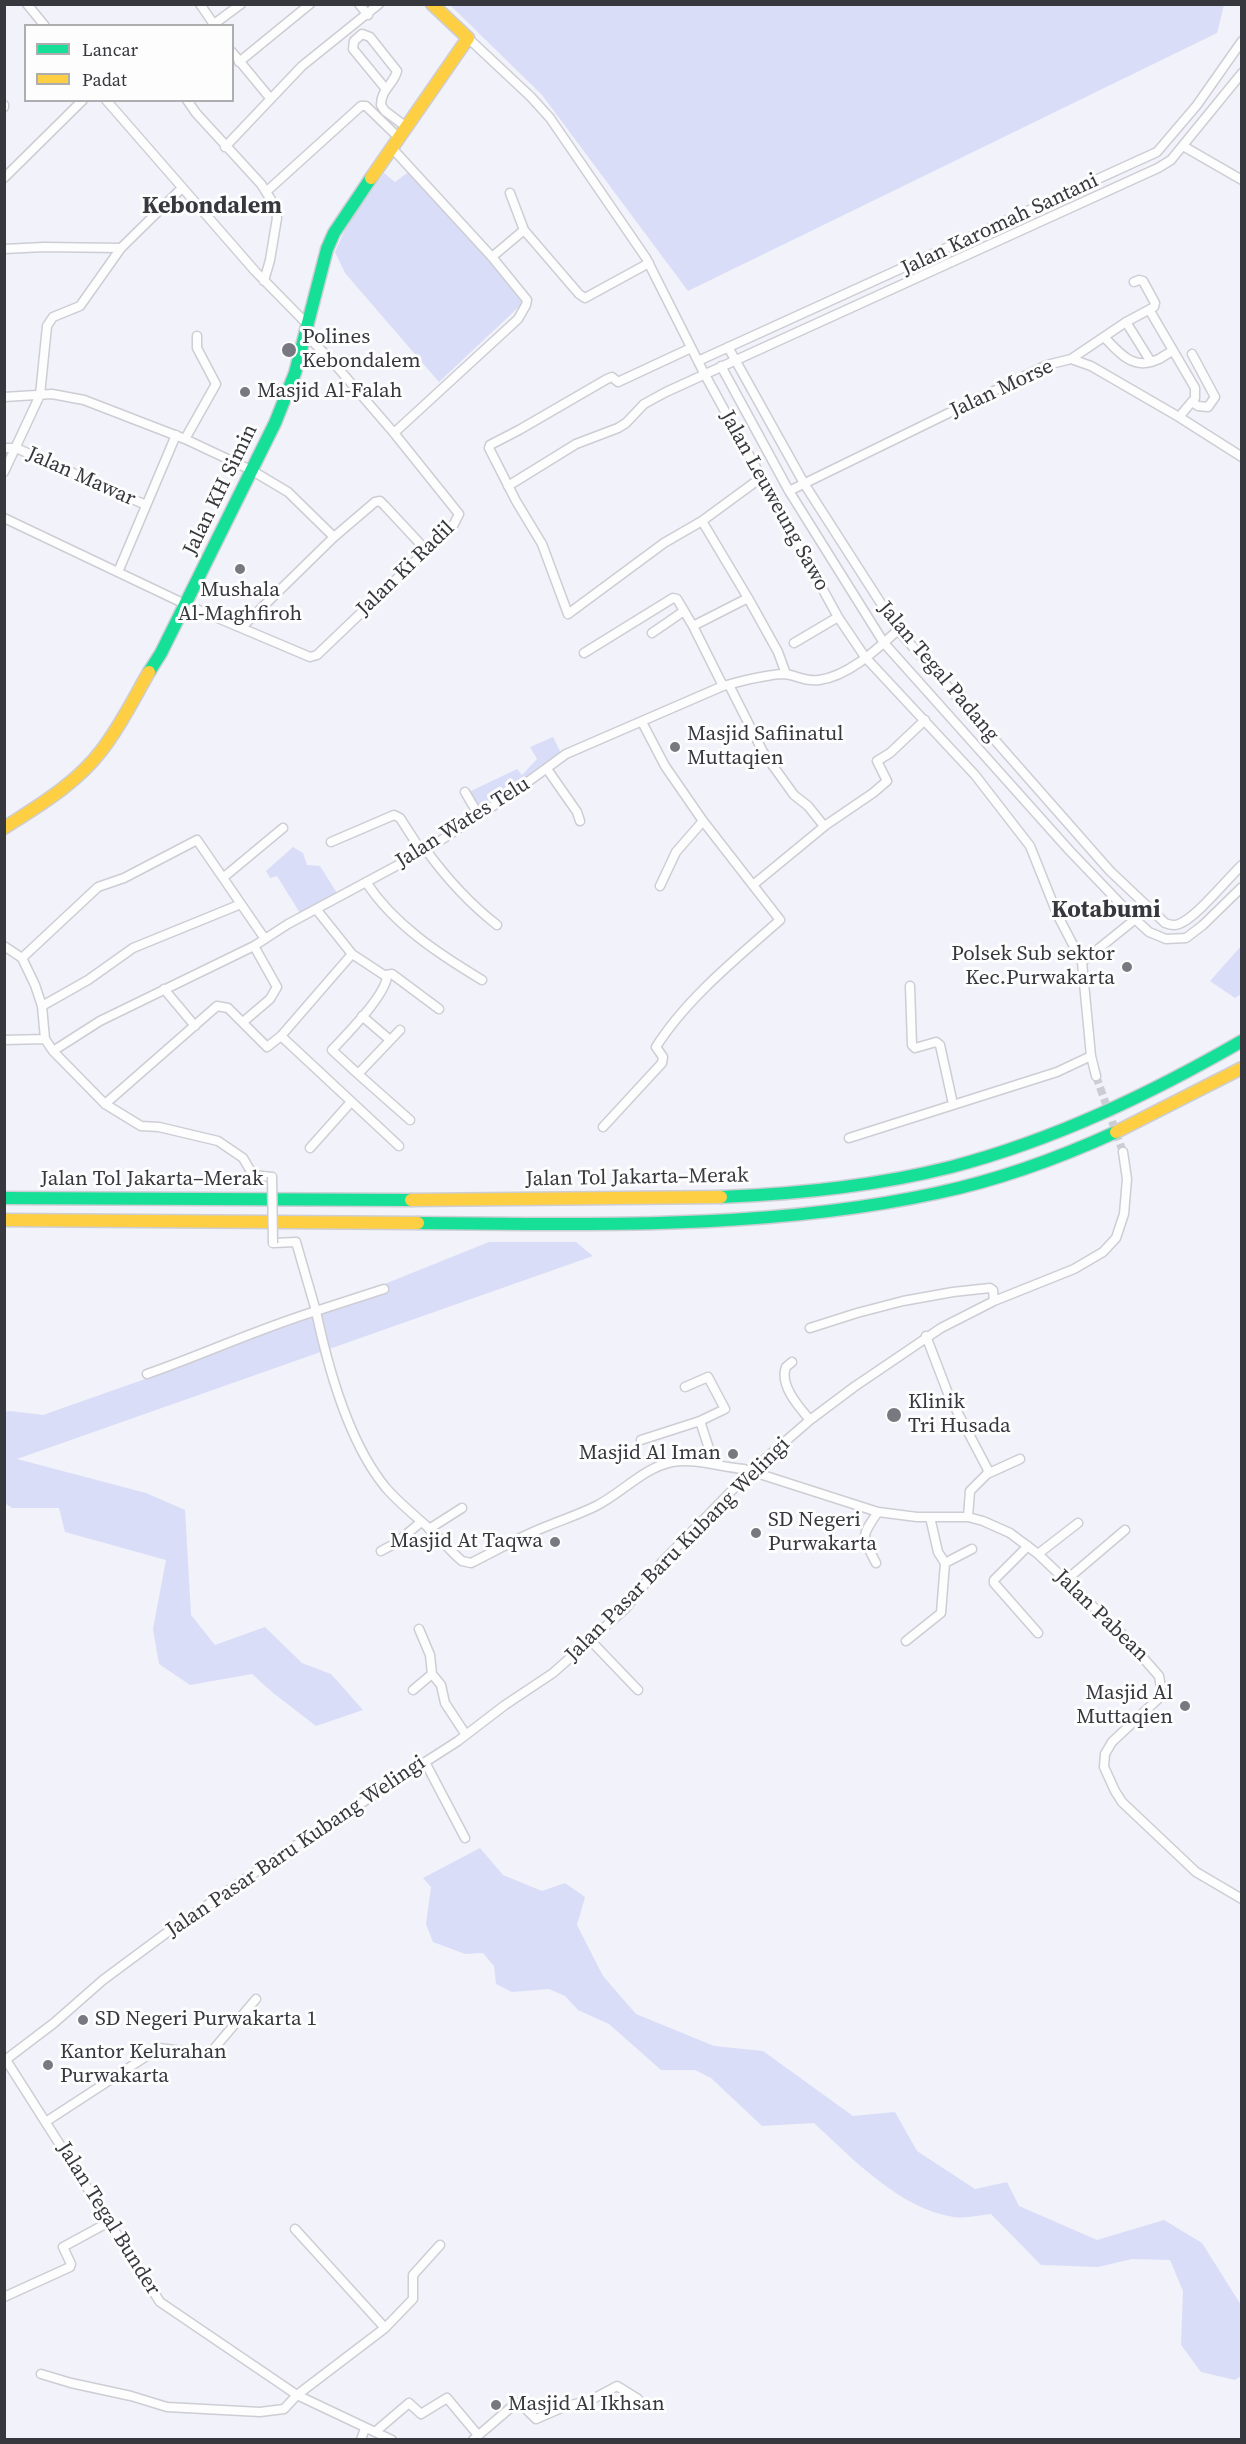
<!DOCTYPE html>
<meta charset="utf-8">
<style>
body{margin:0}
#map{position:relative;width:1246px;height:2444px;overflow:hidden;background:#f1f2fa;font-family:"Source Serif 4",serif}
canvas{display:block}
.frame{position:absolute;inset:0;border:6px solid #37383e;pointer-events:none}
.legend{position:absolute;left:24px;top:24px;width:210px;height:78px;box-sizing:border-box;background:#fdfdfd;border:2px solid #aeaeb1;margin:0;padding:8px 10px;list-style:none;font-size:18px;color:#37383e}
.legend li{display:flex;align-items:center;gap:12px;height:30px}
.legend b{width:30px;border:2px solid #aeaeb1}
</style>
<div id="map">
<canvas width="1246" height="2444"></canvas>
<div class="frame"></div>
<ul class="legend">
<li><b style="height:8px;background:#16e098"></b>Lancar</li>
<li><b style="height:8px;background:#ffcf43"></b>Padat</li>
</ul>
</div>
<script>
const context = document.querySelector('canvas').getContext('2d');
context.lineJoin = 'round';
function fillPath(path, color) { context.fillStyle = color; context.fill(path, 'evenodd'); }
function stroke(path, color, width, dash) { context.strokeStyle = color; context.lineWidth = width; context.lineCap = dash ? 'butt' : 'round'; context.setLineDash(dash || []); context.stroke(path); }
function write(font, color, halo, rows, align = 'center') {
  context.font = font + ' "Source Serif 4",serif'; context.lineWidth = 6; context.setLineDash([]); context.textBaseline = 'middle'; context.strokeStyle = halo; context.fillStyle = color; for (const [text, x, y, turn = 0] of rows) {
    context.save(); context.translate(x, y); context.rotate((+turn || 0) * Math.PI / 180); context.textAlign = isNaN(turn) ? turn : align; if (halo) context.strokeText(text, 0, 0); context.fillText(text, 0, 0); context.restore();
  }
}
fillPath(new Path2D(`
 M450 5H1224L1217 33 688 291 542 95Z
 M414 168 523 303 439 382 345 273 335 252 349 221 384 173 395 182Z
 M553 737 561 753 507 794 479 810 469 792 517 769 522 775 537 759 530 747Z
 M293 847 303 853 307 865 320 866 337 893 300 913 277 876 270 878 266 871Z
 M1241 946V994L1235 998 1210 981Z
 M489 1242H576L593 1256 17 1459 146 1493 185 1510 191 1615 215 1645 265 1627 302 1663 331 1674 363 1710 316 1726 272 1692 252 1674 190 1685 159 1664 153 1629 166 1560 65 1532 59 1508H12L5 1503 4 1412 10 1411 43 1415 168 1371Z
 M480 1848 503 1875 542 1891 565 1883 585 1897 577 1925 603 1976 636 2014 714 2046 763 2051 853 2116 895 2112 917 2151 975 2189 1007 2182 1019 2206 1097 2240 1164 2220 1202 2243 1241 2305V2376L1235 2380 1201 2372 1181 2345 1183 2291 1170 2260 1132 2259 1098 2267 1041 2265 991 2214C979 2215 966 2219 954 2217 900 2209 853 2159 814 2123L762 2126 711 2078 695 2070H661L609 2024 578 2010 565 1996 549 1989 512 1992 496 1984 494 1966 483 1953 465 1954 433 1942 426 1924 431 1887 423 1878Z`), '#daddf7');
stroke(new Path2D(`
 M1096 1076 1123 1152`), '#cccdd4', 8, [8, 4]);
const street = new Path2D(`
 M27 4 45 26
 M200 4 215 26
 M359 4 368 15
 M214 24 241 4
 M468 38 531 97 550 118 646 258 704 373 838 617 865 657 975 775 1030 846 1058 916 1082 962 1091 1056 1096 1076
 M232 52 270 98
 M239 62 310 4
 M385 88 353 49 354 41 362 34 370 37 397 71C394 84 381 89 381 105L385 111 405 126
 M106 100 255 271 308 325
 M187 100 196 113 261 184 275 206 277 218 270 260 264 281
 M4 105V107
 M1183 146 1242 180
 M225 147 302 66 379 4
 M391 147 492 257 527 300 526 305 518 319 394 433
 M4 178 83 100
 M267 191 361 106H366L398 137
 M510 193 524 230 579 294 585 298 649 263
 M4 249 44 247 121 248
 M492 257 524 230
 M1150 311 1195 388V398L1179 417
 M1126 322 1151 362 1159 359 1172 351
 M1104 337C1117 350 1130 368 1151 362
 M728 347 805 485 898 630 1110 871 1165 923C1170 925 1174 926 1179 924 1197 917 1226 880 1242 865
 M691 348 618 382 612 377 607 379 519 430 490 445 489 448 516 501 542 544 568 614 664 543 702 521
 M1071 359 1126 322 1154 307 1155 303 1143 281 1139 280 1134 282
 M698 361 1157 152 1197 105 1242 41
 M721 366 789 491 884 643 1069 850 1136 920 1149 932 1166 939 1186 938 1203 925 1242 887
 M4 397 52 394 84 400 185 439 251 470 288 492 334 537
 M1192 402 1198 406 1208 407 1215 397 1192 354
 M185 439 216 384 197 348V336
 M4 448H16L146 505
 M4 472 40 395 47 326 53 317 80 306 121 248 182 188
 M508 486 576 444 618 428 626 423 644 404 666 392 1158 168 1171 160 1242 73
 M789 491 1047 365 1071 359 1091 366 1179 417 1242 457
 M4 518 187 605 310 657 317 655 454 524 459 514 394 433 332 361 306 335
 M118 572 176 435
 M748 598 702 521 762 477
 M693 626 723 686
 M242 627 334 537 375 502 380 501 385 506 426 550
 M652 633 684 611
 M794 643 838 617
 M584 653 673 598 677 599 693 626 748 598 778 652 786 674
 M729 685 763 752 794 795 808 806 824 826
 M547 769 577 812 580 821
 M465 792 478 814
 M331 842 394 815 400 818 422 852
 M426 850C447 879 469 903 497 925
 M224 877 283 828
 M366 882C394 925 439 954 482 980
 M753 885 826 825 873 793 887 781 877 761 890 753 925 720
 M660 886 676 852 703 821
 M316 909 352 954 387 977C384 997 347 1034 332 1050L358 1074 400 1030
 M4 946 22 958 35 985 42 1006 45 1039 53 1051 105 1104 141 1126 159 1127 218 1141 243 1158 253 1175 272 1177
 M22 958 98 887 124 878 197 840 265 939
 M1082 962 1149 908
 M386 975 392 974 439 1009
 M910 986 912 1045 915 1048 936 1042 940 1045 953 1104
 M164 989 195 1026
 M42 1006 88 980 133 948 241 904
 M362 1016 390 1040
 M243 1022 270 999 277 987 254 946
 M281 1036 399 1146
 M4 1040 45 1039
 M53 1051 100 1021 254 946 288 924 426 850 507 797 566 754 723 686C743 681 762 675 783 674 795 674 803 682 819 680 849 676 877 649 898 630
 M358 1074 410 1120
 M105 1104 217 1006 228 1008 267 1047 281 1036 352 954
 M603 1127 662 1063 663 1057 656 1047C686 999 738 957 780 920L703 821 665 766 642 722
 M849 1138 1057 1072 1091 1056
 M310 1148 351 1102
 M384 1289 316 1311C328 1368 348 1442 386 1488 400 1504 417 1517 433 1532 443 1541 451 1552 462 1561L471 1563C497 1550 523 1535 550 1525 565 1519 582 1513 596 1506 622 1493 643 1468 672 1462 697 1458 719 1467 744 1469L878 1512 917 1517H968L983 1521 1010 1533 1038 1554 1123 1635 1159 1676 1161 1688 1158 1699 1112 1742 1105 1754 1104 1767 1115 1791 1122 1802 1196 1872 1242 1899
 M810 1328 857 1313 903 1301 953 1292 990 1288 993 1290 994 1301
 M926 1336 949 1396 988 1470 987 1474 970 1491 968 1517
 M792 1362 786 1367C779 1385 799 1407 810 1420
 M147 1374C204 1354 258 1329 316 1311L296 1242 273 1243
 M685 1387 708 1377 725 1409 700 1421 714 1464
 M641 1440 700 1421
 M987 1474 1020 1459
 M930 1517 938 1552 945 1563 972 1549
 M429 1529 462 1508
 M1028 1546 994 1580V1583L1038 1633
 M381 1551 396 1543 421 1522
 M1038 1554 1078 1523
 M876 1563C862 1535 860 1538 878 1512
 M1065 1581 1125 1530
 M419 1629 430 1655 432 1674
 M591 1641 638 1690
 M906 1641 941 1613 945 1563
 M413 1690 432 1674 441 1685 445 1703 466 1735
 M425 1762 465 1838
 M6 2060 160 2302 297 2395 392 2440
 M4 2061 54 2023 103 1980 169 1931 279 1856 458 1741 505 1705 553 1673 625 1609 662 1562 751 1471 810 1420 854 1387 941 1328 994 1301 1074 1269 1103 1252 1116 1238 1124 1214 1127 1179 1123 1152
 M47 2121 159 2048 198 2053 212 2051 256 1999
 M295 2229 385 2328
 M4 2297 70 2267 71 2264 63 2247 109 2222
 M41 2374 71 2383 131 2396 167 2407 260 2412 284 2409 297 2395 385 2328 413 2299V2275L440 2245
 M375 2432 409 2403 421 2414 447 2398 478 2435
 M361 2440 365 2428
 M473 2440 516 2403 521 2404 536 2419 566 2406 589 2401 617 2386 638 2399`);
const fast = new Path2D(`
 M149 672 161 653 275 423 295 373 327 249 334 233 371 178
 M721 1197C798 1194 876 1186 951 1167 1054 1140 1150 1094 1242 1041
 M4 1198 411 1200
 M418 1223C591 1224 767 1230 937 1193 999 1180 1059 1158 1116 1132`);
const slow = new Path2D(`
 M371 178 468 38 432 4
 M4 828C38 806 76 784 101 751 120 727 134 698 149 672
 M1116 1132 1242 1068
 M411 1200 721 1197
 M4 1220 418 1223`);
stroke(street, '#cdcdd4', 11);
stroke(fast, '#cdcdd4', 15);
stroke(slow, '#cdcdd4', 15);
stroke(street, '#fdfdfe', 8);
stroke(fast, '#16e098', 12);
stroke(slow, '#ffcf43', 12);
const streetBridge = new Path2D(`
 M272 1177 273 1243`);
stroke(streetBridge, '#cdcdd4', 11, []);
stroke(streetBridge, '#fdfdfe', 8);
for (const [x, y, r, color] of [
 [289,350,8,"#787980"],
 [245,392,6,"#787980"],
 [240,569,6,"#787980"],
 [675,747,6,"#787980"],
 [1127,967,6,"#787980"],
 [894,1415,8,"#787980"],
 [733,1454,6,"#787980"],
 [756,1533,6,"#787980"],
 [555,1542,6,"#787980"],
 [1185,1706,6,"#787980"],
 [83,2020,6,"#787980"],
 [48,2065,6,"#787980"],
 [496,2405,6,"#787980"]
]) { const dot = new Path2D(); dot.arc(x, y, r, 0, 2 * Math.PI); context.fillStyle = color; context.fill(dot); stroke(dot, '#fdfdfd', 2); }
write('21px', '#37383e', '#fdfdfd', [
 ["Jalan Karomah Santani",1000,225,-25],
 ["Jalan Morse",1002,389,-25],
 ["Jalan Mawar",81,477,24],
 ["Jalan KH Simin",221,490,-64],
 ["Jalan Leuweung Sawo",774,501,61],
 ["Jalan Ki Radil",406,569,-44],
 ["Jalan Tegal Padang",938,672,50],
 ["Jalan Wates Telu",463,823,-32],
 ["Jalan Tol Jakarta–Merak",637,1178,-1],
 ["Jalan Tol Jakarta–Merak",152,1180],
 ["Jalan Pasar Baru Kubang Welingi",678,1550,-45],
 ["Jalan Pabean",1101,1616,44],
 ["Jalan Pasar Baru Kubang Welingi",296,1847,-34],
 ["Jalan Tegal Bunder",108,2219,58]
]);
write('21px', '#37383e', '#fdfdfd', [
 ["Polines",302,338],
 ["Kebondalem",302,362],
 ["Masjid Al-Falah",257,392],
 ["Mushala",240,591,"center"],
 ["Al-Maghfiroh",240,615,"center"],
 ["Masjid Safiinatul",687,735],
 ["Muttaqien",687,759],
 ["Polsek Sub sektor",1115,955,"right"],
 ["Kec.Purwakarta",1115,979,"right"],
 ["Klinik",908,1403],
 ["Tri Husada",908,1427],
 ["Masjid Al Iman",721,1454,"right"],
 ["SD Negeri",768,1521],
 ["Purwakarta",768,1545],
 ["Masjid At Taqwa",543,1542,"right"],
 ["Masjid Al",1173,1694,"right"],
 ["Muttaqien",1173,1718,"right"],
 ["SD Negeri Purwakarta 1",95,2020],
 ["Kantor Kelurahan",60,2053],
 ["Purwakarta",60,2077],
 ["Masjid Al Ikhsan",508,2405]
], 'left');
write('bold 24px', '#37383e', '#fdfdfd', [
 ["Kebondalem",212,207],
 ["Kotabumi",1106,911]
]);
</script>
